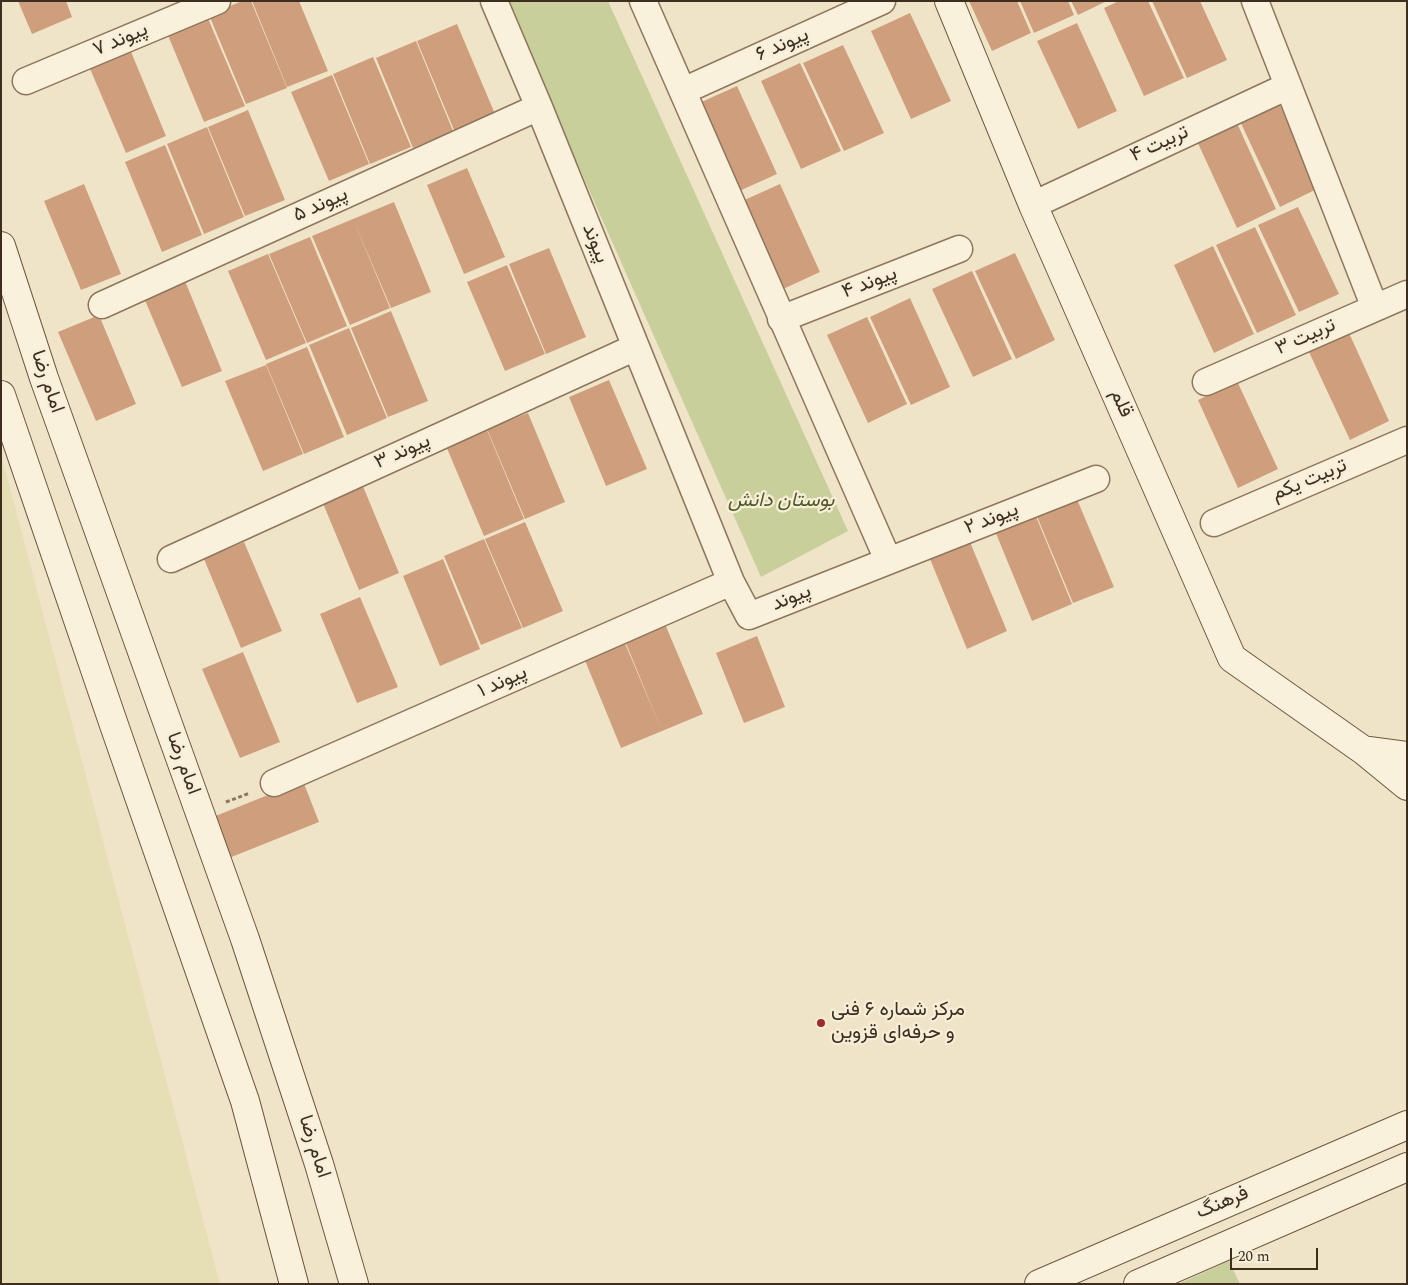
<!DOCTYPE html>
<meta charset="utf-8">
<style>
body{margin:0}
#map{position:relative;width:1408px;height:1285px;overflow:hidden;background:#f0e4c8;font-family:Spectral,serif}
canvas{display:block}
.frame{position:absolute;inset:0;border:2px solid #3d2e20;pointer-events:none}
.scale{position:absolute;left:1230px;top:1248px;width:88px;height:22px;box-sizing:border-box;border:2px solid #3d2e20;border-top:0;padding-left:6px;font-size:15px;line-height:18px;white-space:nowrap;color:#3d2e20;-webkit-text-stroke:4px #f7eed8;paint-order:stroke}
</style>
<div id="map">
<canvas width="1408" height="1285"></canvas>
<div class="frame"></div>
<div class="scale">20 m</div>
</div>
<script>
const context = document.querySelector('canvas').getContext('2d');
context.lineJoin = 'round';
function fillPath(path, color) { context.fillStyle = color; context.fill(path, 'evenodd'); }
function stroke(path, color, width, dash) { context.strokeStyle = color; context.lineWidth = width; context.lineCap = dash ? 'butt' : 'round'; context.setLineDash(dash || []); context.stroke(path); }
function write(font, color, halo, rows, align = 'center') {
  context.font = font + ' Spectral,Vazirmatn,serif'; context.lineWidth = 4.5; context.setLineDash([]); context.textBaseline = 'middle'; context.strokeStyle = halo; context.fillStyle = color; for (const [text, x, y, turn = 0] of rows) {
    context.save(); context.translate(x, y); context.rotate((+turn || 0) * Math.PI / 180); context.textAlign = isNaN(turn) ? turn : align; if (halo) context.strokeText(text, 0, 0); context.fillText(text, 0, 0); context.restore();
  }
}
fillPath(new Path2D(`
 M1 454 220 1284H1Z`), '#e6deb5');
fillPath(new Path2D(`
 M505 1H608L848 531 761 577Z
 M1229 1261 1240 1284H1178Z`), '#c9cf9b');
fillPath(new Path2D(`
 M18 1H66L72 17 32 34Z
 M242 1H251L287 88 246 104 209 15Z
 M252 1H299L328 71 287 87Z
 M969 1H1017L1031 33 992 51Z
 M1020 1H1068L1074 15 1034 33Z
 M1071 1H1107L1078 15Z
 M1119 1H1148L1184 78 1144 96 1104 8Z
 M1152 1H1200L1227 60 1187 78Z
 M910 13 951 101 911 119 871 31Z
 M207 16 245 106 204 122 167 33Z
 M1077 23 1117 111 1078 129 1037 41Z
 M457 24 495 114 454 130 417 41Z
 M416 41 453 131 413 148 376 58Z
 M843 45 884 133 844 151 803 63Z
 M129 47 166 136 126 153 88 64Z
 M373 57 411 147 370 164 333 74Z
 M800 63 841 151 801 169 761 81Z
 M332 75 369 164 329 181 291 92Z
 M737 86 777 174 737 192 697 104Z
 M1278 101 1319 188 1280 207 1239 119Z
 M248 110 285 200 245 216 208 127Z
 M1236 121 1276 209 1237 228 1196 139Z
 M207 127 244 217 204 234 167 144Z
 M165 145 202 235 162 252 125 162Z
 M467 168 505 257 464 274 427 185Z
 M84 184 121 274 81 290 44 201Z
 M780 184 820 272 781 290 740 202Z
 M394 202 431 292 391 308 353 219Z
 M1298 207 1339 294 1299 312 1258 225Z
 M353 219 390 308 350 325 312 236Z
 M1255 227 1296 315 1257 333 1216 245Z
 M310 237 347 326 307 343 269 254Z
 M1213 246 1254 334 1214 353 1174 265Z
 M549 248 586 337 546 354 509 264Z
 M1015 253 1055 340 1016 359 975 271Z
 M268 254 306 343 266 360 228 271Z
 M507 265 545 354 505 371 467 282Z
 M972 271 1012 359 973 377 932 289Z
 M185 281 222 371 182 387 144 298Z
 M910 298 950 387 911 405 870 317Z
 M391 311 428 401 388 417 351 328Z
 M99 315 136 404 96 421 58 332Z
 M867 317 907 404 868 423 827 335Z
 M349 328 387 418 347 435 309 345Z
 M1349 333 1389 421 1350 440 1309 352Z
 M307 347 344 437 304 454 266 364Z
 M266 365 303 454 263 471 225 381Z
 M609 380 647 469 606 486 569 397Z
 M1237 381 1278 469 1238 488 1198 400Z
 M528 413 565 502 525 519 487 429Z
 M487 430 524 519 484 536 446 446Z
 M362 484 399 573 359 590 322 501Z
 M1076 497 1114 587 1073 603 1036 514Z
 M1035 514 1072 604 1032 621 995 531Z
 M525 522 563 611 523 628 485 539Z
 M484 539 522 628 481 645 444 556Z
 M244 542 282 631 241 648 204 559Z
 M970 542 1007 631 967 649 930 559Z
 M443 559 480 649 440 666 403 576Z
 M360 597 398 687 357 703 320 614Z
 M665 624 703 714 662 731 625 641Z
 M757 636 785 707 744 723 716 653Z
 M624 641 662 731 621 748 584 658Z
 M243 652 280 742 240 758 202 669Z
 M303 781 319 822 229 858 213 817Z`), '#cf9f7d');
const street = new Path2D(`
 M494 1 539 107 731 582 749 616 1096 479
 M643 1 888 560
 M1255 1 1375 308
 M26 81 217 1
 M683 91 882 1
 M1033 205 1288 86
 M102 305 539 107
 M781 319 959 249
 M1206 382 1407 294
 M1214 523 1407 440
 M171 559 636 347
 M274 783 731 582`);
const secondary = new Path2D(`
 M949 1 1033 205 1232 658 1363 750 1407 786
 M1 246 44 378 245 939 319 1164 354 1284
 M1 395 114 725 245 1101 294 1284
 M1363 750 1407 756
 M1039 1284 1407 1125
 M1138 1284 1407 1167`);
stroke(street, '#8d765c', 29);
stroke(secondary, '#6f573f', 30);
stroke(new Path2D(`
 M226 802 250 793`), '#8d765c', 3, [4, 2.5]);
stroke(street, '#faf1dc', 26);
stroke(secondary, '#faf1dc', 28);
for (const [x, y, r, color] of [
 [821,1023,5,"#9e2a2b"]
]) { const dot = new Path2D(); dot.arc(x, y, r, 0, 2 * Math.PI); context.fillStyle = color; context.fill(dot); stroke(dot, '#f7eed8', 2); }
write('20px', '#3d2e20', '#f7eed8', [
 ["پیوند ۷",121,41,-23],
 ["پیوند ۶",783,46,-24],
 ["تربیت ۴",1160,145,-25],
 ["پیوند ۵",321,206,-24],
 ["پیوند",594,244,68],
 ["پیوند ۴",870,284,-21],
 ["تربیت ۳",1306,338,-24],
 ["امام رضا",46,382,71],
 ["قلم",1120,404,66],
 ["پیوند ۳",403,453,-24],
 ["تربیت یکم",1310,481,-23],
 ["پیوند ۲",992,520,-21],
 ["پیوند",792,599,-22],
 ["پیوند ۱",503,683,-24],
 ["امام رضا",182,764,70],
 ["امام رضا",313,1147,72],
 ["فرهنگ",1223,1204,-23]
]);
write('italic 20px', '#4d5a26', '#f7eed8', [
 ["بوستان دانش",781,502]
]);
write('20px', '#3d2e20', '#f7eed8', [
 ["مرکز شماره ۶ فنی",831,1011],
 ["و حرفه‌ای قزوین",831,1034]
], 'left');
</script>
